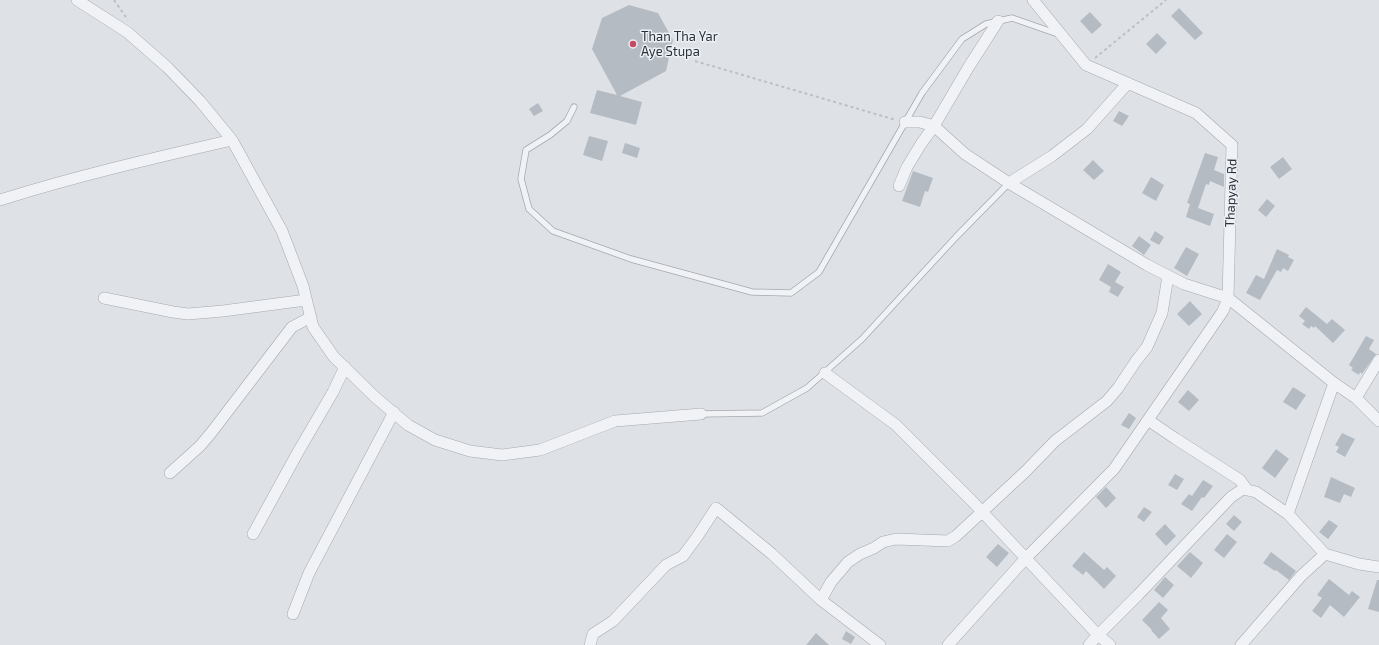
<!DOCTYPE html>
<style>
body{margin:0}
canvas{display:block;background:#dee2e6}
</style>
<canvas width="1379" height="645"></canvas>
<script>
const context = document.querySelector('canvas').getContext('2d');
context.lineJoin = 'round';
function fillPath(path, color) { context.fillStyle = color; context.fill(path, 'evenodd'); }
function stroke(path, color, width, dash) { context.strokeStyle = color; context.lineWidth = width; context.lineCap = dash ? 'butt' : 'round'; context.setLineDash(dash || []); context.stroke(path); }
function write(font, color, halo, rows, align = 'center') {
  context.font = font + ' "Exo 2",sans-serif'; context.lineWidth = 3; context.setLineDash([]); context.textBaseline = 'middle'; context.strokeStyle = halo; context.fillStyle = color; for (const [text, x, y, turn = 0] of rows) {
    context.save(); context.translate(x, y); context.rotate((+turn || 0) * Math.PI / 180); context.textAlign = isNaN(turn) ? turn : align; if (halo) context.strokeText(text, 0, 0); context.fillText(text, 0, 0); context.restore();
  }
}
fillPath(new Path2D(`
 M629 5 658 13 673 40 666 71 620 96 642 102 636 125 590 113 597 90 617 95 592 49 602 18Z
 M1179 8 1203 33 1195 40 1171 16Z
 M1090 12 1102 25 1092 34 1080 21Z
 M1157 33 1167 43 1156 54 1146 44Z
 M538 103 543 111 534 116 529 109Z
 M1119 111 1129 116 1122 126 1113 121Z
 M589 136 608 141 602 161 583 155Z
 M625 143 640 148 637 158 622 153Z
 M1205 153 1218 157 1214 170 1224 174V187L1210 181 1209 185 1206 184 1198 208 1214 214 1210 226 1186 217 1190 204 1187 203Z
 M1283 157 1292 169 1279 179 1270 167Z
 M1093 160 1104 171 1094 180 1083 170Z
 M913 171 933 178 928 192 925 191 920 207 902 201Z
 M1151 177 1164 185 1156 201 1142 193Z
 M1267 199 1275 206 1266 217 1258 210Z
 M1155 231 1164 237 1159 245 1150 240Z
 M1139 236 1151 245 1144 255 1132 246Z
 M1186 247 1199 254 1187 276 1174 268Z
 M1277 249 1289 255 1288 257 1294 260 1288 271 1283 268 1281 272 1277 270 1260 300 1246 293 1256 275 1264 279Z
 M1108 264 1121 272 1115 282 1124 287 1118 297 1109 292 1111 287 1099 280Z
 M1190 301 1202 314 1189 326 1177 314Z
 M1306 307 1327 324 1332 319 1345 330 1333 343 1315 326 1314 328 1311 326 1309 329 1302 324 1305 321 1299 316Z
 M1366 336 1374 340 1369 349 1376 354 1362 374 1360 372 1359 375 1351 370 1353 368 1349 365Z
 M1293 387 1306 395 1296 410 1283 402Z
 M1188 390 1199 400 1189 411 1178 402Z
 M1129 413 1136 418 1129 429 1121 425Z
 M1342 433 1355 439 1345 457 1336 452 1339 447 1335 445Z
 M1276 449 1289 459 1275 478 1262 468Z
 M1175 474 1184 479 1177 490 1168 485Z
 M1331 477 1355 488 1351 497 1344 494 1340 503 1324 497Z
 M1203 480 1213 486 1204 498 1202 497 1192 511 1181 504 1189 494 1192 496Z
 M1106 487 1116 498 1106 508 1096 497Z
 M1144 507 1152 512 1144 522 1137 517Z
 M1234 515 1242 522 1234 531 1226 524Z
 M1329 520 1338 526 1328 539 1319 532Z
 M1165 524 1176 536 1166 546 1155 534Z
 M1227 534 1237 542 1224 558 1214 550Z
 M998 544 1009 553 997 567 986 557Z
 M1084 552 1104 570 1107 567 1116 576 1104 589 1086 571 1083 575 1072 566Z
 M1190 552 1203 563 1191 578 1177 566Z
 M1271 552 1296 571 1289 580 1276 570 1275 571 1263 563Z
 M1165 577 1174 585 1163 598 1154 590Z
 M1329 579 1349 595 1352 591 1360 597 1344 617 1330 605 1321 618 1312 611 1322 598 1317 595Z
 M1377 580H1379V612L1368 609Z
 M1159 602 1168 610 1161 618 1170 629 1159 639 1151 630H1152L1142 620Z
 M846 631 855 637 851 644 842 639Z
 M816 633 829 645H806Z`), '#b5bbc3');
const service = new Path2D(`
 M574 107 567 121 550 135 526 150 521 179 529 209 553 231 631 259 752 292 791 293 819 272 922 93 962 39 986 24 1012 18 1058 34
 M701 414 762 413 807 388 862 339 956 237 1009 183`);
const minor = new Path2D(`
 M77 0 127 32 167 67 200 101 232 140 282 231 303 286 313 327 334 357 375 397 408 425 435 440 470 451 502 455 540 450 615 421 701 414
 M1033 0 1086 65 1196 113 1232 145 1228 298 1334 383 1356 398 1379 421
 M905 122H920L934 126 965 154 1009 183 1147 265 1184 284 1228 298 1223 311 1114 469 1025 559 948 645
 M1009 183 1052 156 1087 129 1128 83
 M899 186 907 167 921 144 934 126 968 68 998 21
 M0 200C76 176 154 158 232 140
 M104 298 173 312 188 314 223 311 306 300
 M825 373 896 425 971 500 1098 635 1110 645
 M1356 398 1379 360
 M1148 420 1176 439 1240 480 1247 490
 M170 473 200 446 211 433 292 327 311 317
 M1288 514 1334 383
 M253 534 298 452 333 392 345 367
 M821 600 831 582 848 562 860 554 874 548 883 542 896 539 948 541 956 536 1026 471 1055 441 1107 401 1118 388 1136 361 1147 347 1162 313 1168 276
 M293 614 309 573 394 412
 M590 645 593 634 613 621 666 565 683 556 697 537 716 508 772 554 821 600 880 645
 M1089 645 1098 635 1138 595 1231 497 1243 489 1256 492 1288 514 1325 554 1359 564 1379 567
 M1241 645 1301 576 1325 554`);
stroke(service, '#a4a9b0', 7);
stroke(minor, '#a4a9b0', 12);
stroke(new Path2D(`
 M114 0 128 20
 M1095 58 1166 0
 M695 61 896 120`), '#bcc0c5', 2, [3, 3]);
stroke(service, '#f0f2f5', 5.5);
stroke(minor, '#f0f2f5', 11);
for (const [x, y, r, color] of [
 [633,44,4,"#c54964"]
]) { const dot = new Path2D(); dot.arc(x, y, r, 0, 2 * Math.PI); context.fillStyle = color; context.fill(dot); stroke(dot, '#edf0f4', 1.5); }
write('13px', '#28313c', '#edf0f4', [
 ["Than Tha Yar",641,37],
 ["Aye Stupa",641,52]
], 'left');
write('13px', '#28313c', '#edf0f4', [
 ["Thapyay Rd",1231,193,-88]
]);
</script>
